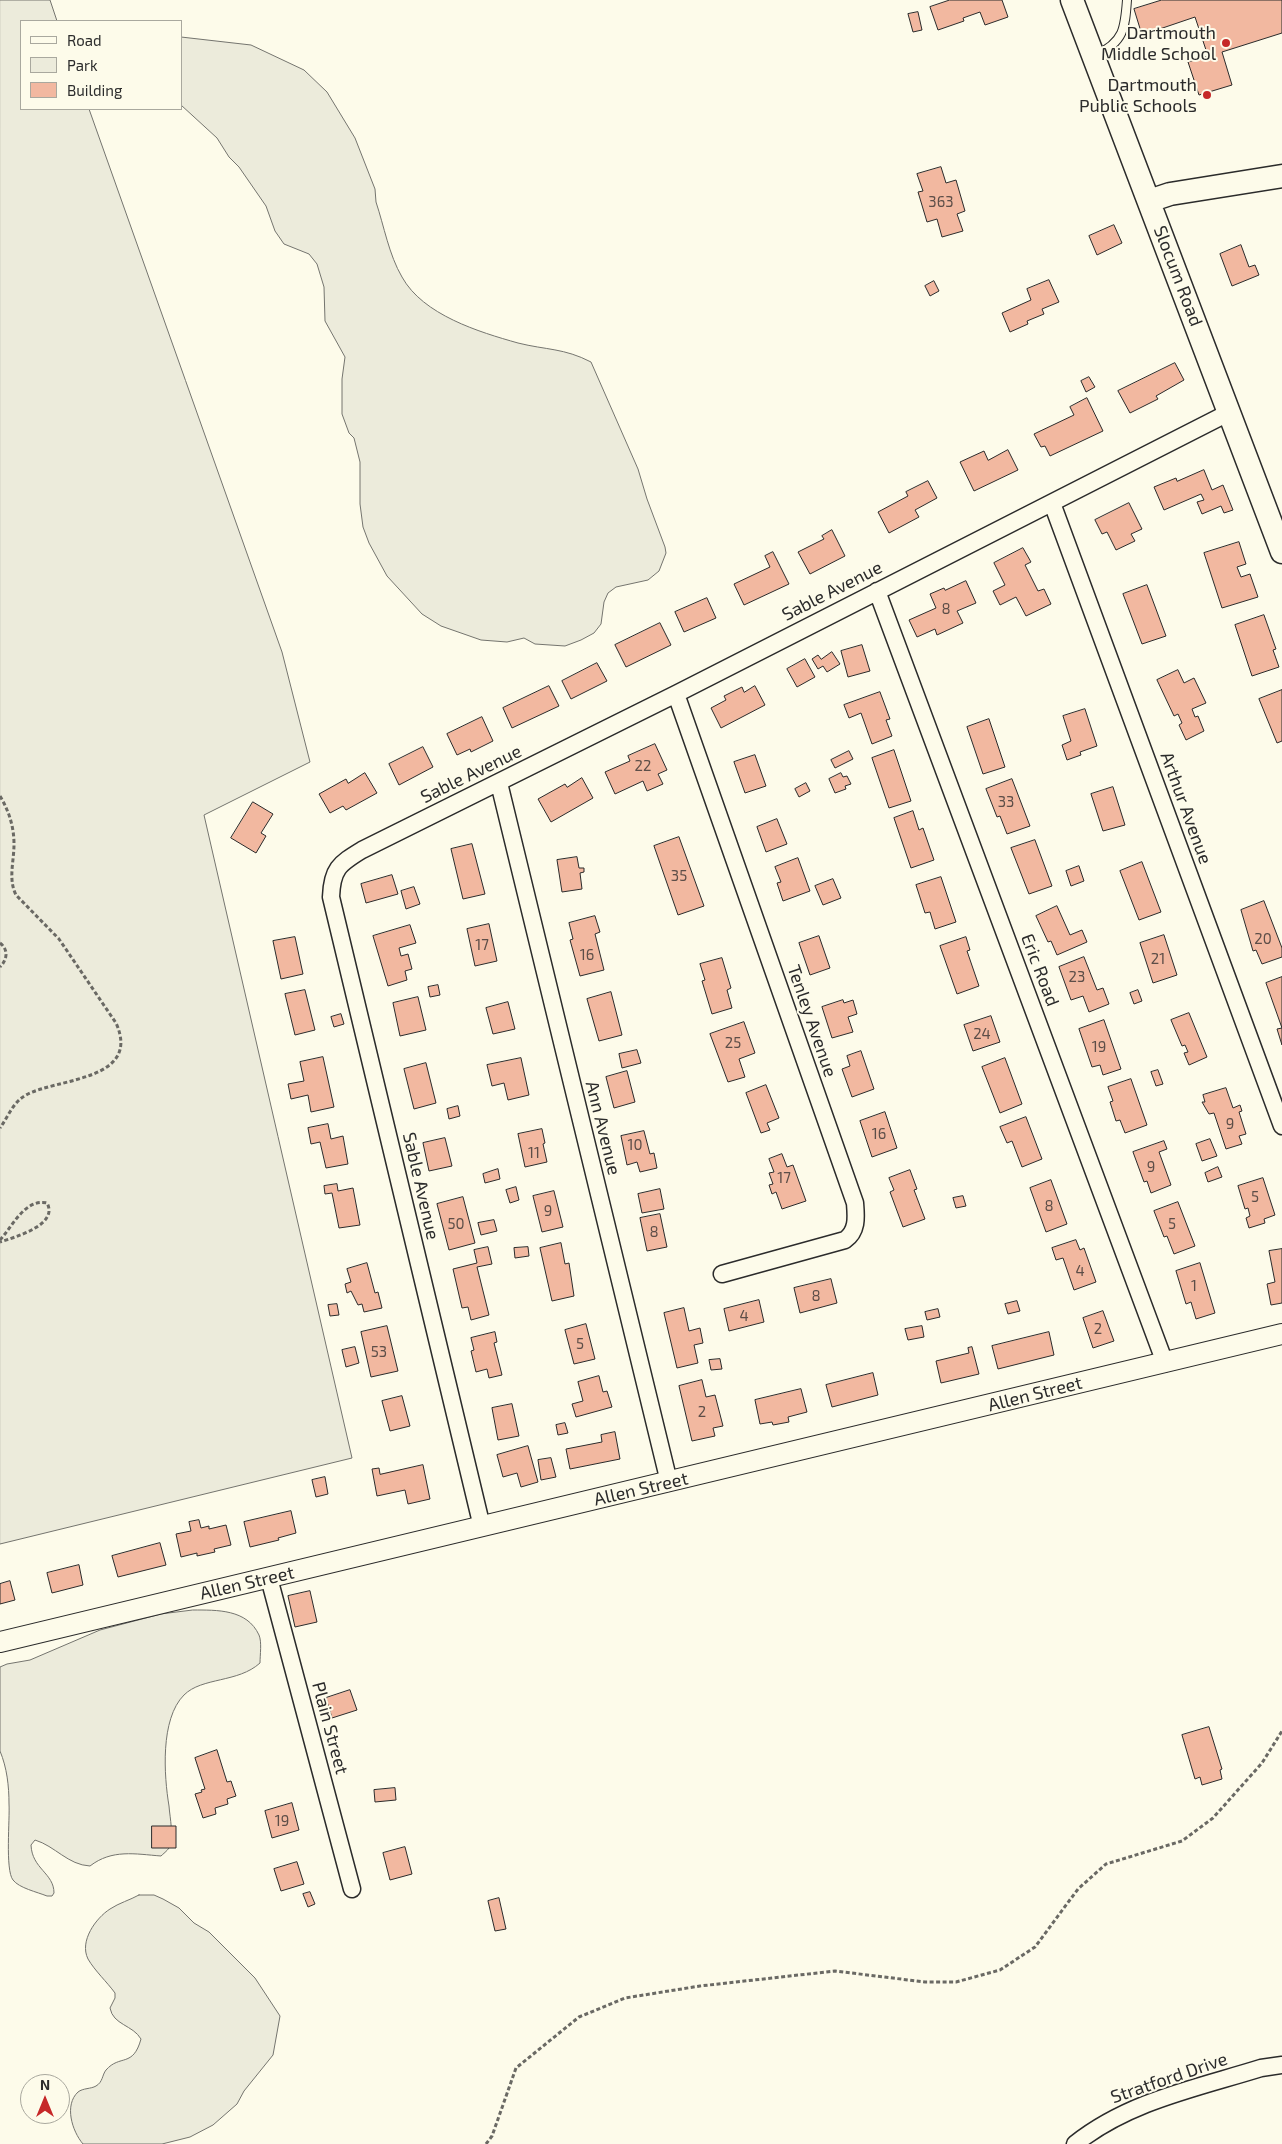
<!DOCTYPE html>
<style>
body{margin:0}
#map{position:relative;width:1282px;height:2144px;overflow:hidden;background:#fdfbea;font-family:"Exo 2",sans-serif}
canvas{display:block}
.legend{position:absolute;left:20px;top:20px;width:162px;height:90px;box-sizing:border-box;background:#fdfbea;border:1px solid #a9a89e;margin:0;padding:6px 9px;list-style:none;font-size:15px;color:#2b2b2b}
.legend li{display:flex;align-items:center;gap:10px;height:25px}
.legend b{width:25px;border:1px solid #a9a89e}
.north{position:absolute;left:20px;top:2074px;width:50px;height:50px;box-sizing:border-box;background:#fdfbea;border:1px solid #a9a89e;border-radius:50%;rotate:0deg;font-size:14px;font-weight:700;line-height:20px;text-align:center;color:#2b2b2b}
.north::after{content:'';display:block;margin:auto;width:18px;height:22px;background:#c62828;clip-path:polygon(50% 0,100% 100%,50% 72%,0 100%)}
</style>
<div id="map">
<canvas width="1282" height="2144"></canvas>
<ul class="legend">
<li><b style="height:6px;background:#fdfbea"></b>Road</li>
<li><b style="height:14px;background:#ecebdb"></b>Park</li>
<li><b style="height:14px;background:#f2b8a0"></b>Building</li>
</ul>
<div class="north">N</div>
</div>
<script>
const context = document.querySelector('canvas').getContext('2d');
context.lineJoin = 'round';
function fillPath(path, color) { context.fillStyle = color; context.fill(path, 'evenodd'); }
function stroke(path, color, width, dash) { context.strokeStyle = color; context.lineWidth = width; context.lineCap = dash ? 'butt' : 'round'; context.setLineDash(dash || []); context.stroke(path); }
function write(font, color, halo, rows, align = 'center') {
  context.font = font + ' "Exo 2",sans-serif'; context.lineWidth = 4; context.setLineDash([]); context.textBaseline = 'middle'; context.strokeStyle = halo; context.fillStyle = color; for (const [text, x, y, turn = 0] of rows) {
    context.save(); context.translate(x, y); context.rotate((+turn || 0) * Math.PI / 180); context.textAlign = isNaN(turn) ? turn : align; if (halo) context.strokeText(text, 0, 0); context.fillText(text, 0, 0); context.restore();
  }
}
const green = new Path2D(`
 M0 0H50L57 21H21V109H89L282 652 310 762 204 815 352 1458 0 1544Z
 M181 37 251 45 304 70 327 92 355 138 375 189 376 202C384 226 389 255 402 277 423 315 479 332 518 343 546 350 564 348 591 362L638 469 647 499 665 547 666 553 659 571 648 580 616 587 608 593 604 602 601 624 594 633 581 640 565 646 535 644 524 638 507 642 481 640 441 626 422 614 387 576 369 543 363 527 360 504V462L354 438 349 433 342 414V379L345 357 325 321 324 287 317 264 309 254 284 244 275 231 266 206 239 167 229 157 217 138 181 105Z
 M193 1610C217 1610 247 1609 259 1635 262 1642 260 1655 260 1663 238 1683 202 1677 184 1695 160 1719 164 1776 169 1806 170 1819 174 1835 169 1848 167 1851 163 1854 161 1856 135 1854 112 1849 90 1866 68 1865 55 1846 35 1840L31 1845C32 1869 54 1873 54 1893L52 1896H47C37 1892 19 1888 13 1880 5 1870 10 1818 9 1804 9 1786 7 1768 0 1751V1667L7 1664 30 1660 100 1630 161 1614Z
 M139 1895H154L163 1899 179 1908 194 1923 209 1932 255 1978 280 2016 273 2055 244 2091 237 2104 213 2125 190 2137 162 2144H83C72 2131 64 2105 78 2092 83 2088 91 2089 96 2086 103 2082 102 2075 106 2070 120 2054 133 2068 141 2039 133 2025 113 2025 110 2008L115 1998V1993C107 1982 95 1971 88 1959 79 1941 96 1918 110 1909 119 1903 130 1900 139 1895Z`);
fillPath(green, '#ecebdb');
stroke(green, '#74746e', 1);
const building = new Path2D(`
 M950 0H1002L1008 17 985 25 980 12 963 18 964 21 938 30 930 7Z
 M1162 0H1282V33L1222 52 1232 85 1199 95 1188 62 1208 56 1195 17 1142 35 1134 9Z
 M918 12 922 30 913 32 908 14Z
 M941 167 946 183 956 180 965 211 957 214 963 231 942 237 937 219 927 222 918 192 923 191 917 174Z
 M1114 225 1122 243 1097 255 1089 236Z
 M1241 245 1249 267 1255 265 1259 275 1232 286 1220 254Z
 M1049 280 1059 302 1042 309 1044 314 1027 321 1028 324 1010 332 1002 313 1031 300 1027 289Z
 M934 281 939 291 930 296 925 286Z
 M1175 363 1184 380 1156 396 1158 399 1130 413 1118 391Z
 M1089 377 1095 387 1086 392 1081 381Z
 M1087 398 1103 431 1050 456 1045 446 1041 447 1034 434 1074 415 1070 407Z
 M1008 450 1018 470 974 491 960 462 984 451 988 460Z
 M1204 470 1212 490 1223 485 1233 510 1224 513 1221 506 1202 514 1197 502 1204 500 1201 494 1164 510 1154 487 1176 478 1177 481Z
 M928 481 937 498 915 510 919 517 889 533 878 512 908 496 906 492Z
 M1129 503 1142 529 1131 534 1135 541 1116 550 1107 532 1102 534 1095 520Z
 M832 530 845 556 810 574 798 552 824 539 822 536Z
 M1239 542 1246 564 1237 567 1241 577 1250 574 1258 597 1222 608 1204 553Z
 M1023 548 1031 562 1025 565 1038 591 1044 589 1051 604 1026 616 1016 597 1000 605 993 591 1005 585 994 563Z
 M773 552 789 584 744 605 734 584 770 567 765 556Z
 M966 581 976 603 957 611 963 623 937 635 935 629 917 637 909 620 936 608 930 594 944 588 945 590Z
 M1147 585 1166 636 1142 644 1123 594Z
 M707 598 716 618 684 632 675 612Z
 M1264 615 1276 649 1273 650 1279 667 1252 676 1235 625Z
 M660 623 671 645 626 667 615 645Z
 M862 645 870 671 848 677 841 651Z
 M832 652 840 664 827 672 823 666 818 669 812 659 818 655 821 659Z
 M805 659 815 677 797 687 787 669Z
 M597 663 607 681 571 699 562 681Z
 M1178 670 1184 683 1194 678 1206 703 1192 709 1195 717 1198 716 1204 731 1186 740 1179 725 1182 723 1178 714 1174 716 1157 680Z
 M549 686 559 706 512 728 503 708Z
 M755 686 765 705 721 728 711 708 726 700 724 696 742 687 744 692Z
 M1282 690V741L1277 743 1259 699Z
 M880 692 890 719 886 720 892 736 872 744 861 713 849 718 844 705Z
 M1085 709 1097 746 1080 752 1081 755 1067 760 1062 745 1071 741 1063 716Z
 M482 717 493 741 471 752 470 749 457 755 447 734Z
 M989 719 1005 767 983 774 967 727Z
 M655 744 667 770 658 774 663 784 647 791 643 781 615 794 605 772 630 761 628 756Z
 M423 747 433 767 399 785 389 764Z
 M894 750 911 801 889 808 872 758Z
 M849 751 853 759 835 768 831 760Z
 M755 755 766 786 745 793 734 762Z
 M365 773 377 793 346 810 343 806 330 813 319 794 346 779 348 783Z
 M841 773 843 777 847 776 851 784 845 786 846 789 835 793 829 779Z
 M582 778 593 798 551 822 538 799 565 784 567 787Z
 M1012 779 1030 826 1007 834 1000 816 997 817 986 789Z
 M806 783 810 791 799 797 795 789Z
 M1113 787 1125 825 1103 831 1091 794Z
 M253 802 273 814 261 833 266 836 256 853 231 838Z
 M913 811 919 830 923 828 934 860 911 868 894 818Z
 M777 819 787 844 766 852 757 827Z
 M679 837 704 906 678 915 654 846Z
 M1035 840 1052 886 1029 894 1011 848Z
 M472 844 485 894 463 899 451 849Z
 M577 857 579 868H584V872L580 873 582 889 562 892 557 860Z
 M798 858 810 891 783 901 777 883 781 882 775 867Z
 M1142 862 1161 912 1139 920 1120 871Z
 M1079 866 1084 881 1071 886 1066 871Z
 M392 875 398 894 366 903 361 884Z
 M941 877 956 922 935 929 930 912 925 913 916 885Z
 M833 879 841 898 823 905 815 886Z
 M414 887 420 904 406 909 401 891Z
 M1264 901 1282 948V957L1262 964 1256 950 1253 951 1241 910Z
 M1057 906 1070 935 1082 930 1087 942 1057 955 1051 941 1048 942 1036 916Z
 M595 916 600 932 595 934 604 970 580 976 570 940 573 939 569 923Z
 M489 924 497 961 475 966 467 929Z
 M410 925 416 943 399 948 401 956 408 954 412 969 405 971 407 980 388 986 373 936Z
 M1164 935 1177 975 1153 983 1140 943Z
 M819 936 830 968 810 975 799 943Z
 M295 937 303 974 281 979 273 941Z
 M966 937 970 950 967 951 979 986 957 994 940 946Z
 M1084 957 1097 990 1103 988 1109 1004 1089 1012 1083 996 1071 1000 1059 967Z
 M722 958 731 988 727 990 732 1008 712 1014 702 981 705 980 700 964Z
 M1282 977V1045L1277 1029 1282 1028 1266 983Z
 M438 985 440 995 430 997 428 987Z
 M305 990 315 1030 295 1035 285 994Z
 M1138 990 1142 1001 1134 1004 1130 993Z
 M611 992 622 1035 599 1041 587 999Z
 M418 997 426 1030 400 1036 393 1003Z
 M843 1000 844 1003 853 1000 857 1014 848 1017 853 1032 832 1038 822 1007Z
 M508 1002 515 1029 493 1034 486 1008Z
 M1189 1013 1207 1057 1189 1065 1184 1053 1188 1052 1185 1045 1182 1046 1171 1020Z
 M341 1014 344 1024 334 1027 331 1017Z
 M991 1016 1000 1042 973 1051 964 1025Z
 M1104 1020 1121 1069 1103 1075 1100 1065 1092 1067 1079 1029Z
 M744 1022 755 1053 739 1059 745 1077 728 1082 710 1034Z
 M637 1050 641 1063 622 1068 619 1054Z
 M861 1051 874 1089 852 1097 842 1069 850 1066 847 1056Z
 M323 1057 334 1107 311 1112 308 1095 291 1099 288 1084 304 1081 300 1062Z
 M521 1058 529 1095 508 1100 504 1083 492 1086 487 1065Z
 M1005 1058 1022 1104 1000 1113 982 1067Z
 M426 1063 436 1103 414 1109 404 1069Z
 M1158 1070 1163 1084 1156 1086 1151 1072Z
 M627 1071 635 1102 614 1108 606 1077Z
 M1131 1079 1147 1125 1125 1133 1120 1120 1116 1121 1110 1102 1113 1101 1108 1087Z
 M766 1085 779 1118 767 1123 770 1130 761 1133 746 1093Z
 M1226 1088 1233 1108 1240 1105 1242 1111 1239 1112 1246 1134 1239 1136 1242 1144 1226 1149 1214 1113 1209 1114 1202 1102H1205L1203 1095Z
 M458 1106 460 1116 449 1119 447 1109Z
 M885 1112 897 1148 872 1157 860 1121Z
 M1026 1117 1042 1159 1022 1167 1012 1141 1007 1143 1000 1127Z
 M328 1124 331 1139 343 1136 348 1164 326 1168 320 1142 311 1144 308 1128Z
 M542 1129 545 1143 543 1144 547 1162 525 1167 518 1134Z
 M644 1131 650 1154 654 1153 657 1168 640 1172 637 1162 627 1165 621 1136Z
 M445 1138 452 1166 429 1171 423 1143Z
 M1210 1139 1217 1156 1202 1161 1196 1144Z
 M1164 1141 1167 1149 1159 1152 1171 1185 1151 1193 1147 1181 1144 1182 1133 1152Z
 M782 1154 787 1167 793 1165 806 1201 782 1209 776 1192 772 1194 769 1185 773 1184 769 1173 774 1172 769 1159Z
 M1218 1167 1222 1177 1208 1182 1205 1173Z
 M498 1169 500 1179 485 1183 483 1174Z
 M910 1170 917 1189 914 1190 925 1219 903 1227 890 1192 894 1190 889 1178Z
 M1263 1178 1275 1215 1264 1219 1265 1223 1249 1228 1246 1218 1250 1216 1248 1208 1245 1209 1238 1186Z
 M1051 1180 1067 1224 1046 1232 1030 1188Z
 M337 1184 338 1191 353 1188 360 1225 339 1228 332 1193 325 1194 324 1186Z
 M516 1187 519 1200 510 1203 506 1190Z
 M660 1189 664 1209 642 1213 638 1194Z
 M554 1191 563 1227 542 1232 533 1196Z
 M963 1196 966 1206 956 1208 953 1198Z
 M463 1197 475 1243 449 1250 437 1204Z
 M1178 1202 1195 1246 1174 1254 1167 1236 1164 1237 1154 1211Z
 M660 1214 667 1247 647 1251 640 1218Z
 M494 1220 497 1231 481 1235 478 1223Z
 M1076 1240 1080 1250 1084 1248 1096 1282 1074 1290 1063 1258 1056 1260 1052 1248Z
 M561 1243 565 1264 569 1263 574 1296 552 1301 540 1248Z
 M488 1247 492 1264 477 1267 489 1315 471 1320 468 1307 462 1308 453 1269 477 1263 474 1250Z
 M528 1247 529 1256 515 1258 514 1248Z
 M1282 1249V1303L1271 1305 1267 1284 1275 1282 1269 1251Z
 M367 1263 375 1293 378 1292 382 1308 364 1312 362 1304 358 1305 351 1291 347 1293 345 1284 351 1282 347 1269Z
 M1200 1263 1215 1313 1196 1319 1191 1302 1186 1304 1176 1271Z
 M831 1279 837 1303 800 1313 794 1288Z
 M759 1300 764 1322 729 1331 724 1309Z
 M1017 1301 1020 1311 1008 1314 1005 1304Z
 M337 1304 339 1315 330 1316 328 1305Z
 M684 1308 689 1331 700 1328 703 1343 694 1345 698 1363 677 1368 664 1313Z
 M938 1309 940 1317 927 1320 925 1312Z
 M1103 1311 1114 1341 1093 1348 1083 1318Z
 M586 1324 595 1359 574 1364 565 1330Z
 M387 1326 398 1371 371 1377 361 1332Z
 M922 1326 924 1337 908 1340 905 1329Z
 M495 1332 497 1342 494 1343 502 1375 489 1378 487 1369 476 1372 471 1351 474 1350 471 1338Z
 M1049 1332 1054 1355 998 1369 992 1346Z
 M355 1347 359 1363 346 1367 342 1350Z
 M972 1347 979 1374 941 1383 936 1361 969 1353 968 1348Z
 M720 1359 722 1369 711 1370 709 1360Z
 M873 1373 878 1395 832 1407 826 1385Z
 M599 1376 603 1392 607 1391 612 1407 576 1417 572 1404 583 1401 578 1382Z
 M702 1380 706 1397 715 1395 723 1426 713 1428 715 1436 692 1441 679 1386Z
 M801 1389 807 1412 788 1417 789 1422 773 1425 772 1422 760 1424 755 1400Z
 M402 1396 410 1426 390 1431 382 1401Z
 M512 1404 519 1436 498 1440 492 1408Z
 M565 1423 568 1433 558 1435 556 1425Z
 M615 1432 620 1459 570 1469 566 1449 602 1442 601 1435Z
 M528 1446 538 1482 521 1487 517 1473 503 1477 497 1455Z
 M551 1458 556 1477 541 1480 538 1460Z
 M423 1465 430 1499 408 1504 405 1490 377 1496 372 1469 379 1468 380 1474Z
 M325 1477 328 1494 316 1497 312 1480Z
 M291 1511 296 1533 278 1538 279 1540 250 1547 244 1522Z
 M199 1520 201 1528 209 1526V1529L226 1525 231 1545 214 1549 215 1552 197 1556V1553L181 1557 176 1534 191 1531 189 1522Z
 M160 1543 166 1565 118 1577 112 1556Z
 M79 1565 83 1585 52 1593 47 1573Z
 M10 1581 15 1600 0 1604V1584Z
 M310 1591 317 1622 295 1627 288 1596Z
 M350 1690 357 1710 332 1718 326 1698Z
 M1209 1727 1222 1769 1220 1770 1222 1779 1202 1785 1200 1777 1195 1779 1182 1735Z
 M217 1750 227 1782 231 1781 236 1796 227 1799 228 1804 215 1808 216 1814 203 1818 195 1794 202 1792 201 1790 205 1789 195 1758Z
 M395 1788 396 1800 375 1802 374 1790Z
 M292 1803 299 1830 272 1838 265 1811Z
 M152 1826H176V1848H152Z
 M405 1847 412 1874 390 1880 383 1853Z
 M297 1862 304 1884 281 1891 274 1869Z
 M310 1892 315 1904 308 1907 303 1894Z
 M499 1898 506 1929 495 1931 488 1901Z`);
fillPath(building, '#f2b8a0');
stroke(building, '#2b2b2b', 1);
const service = new Path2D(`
 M1096 55C1124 42 1125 28 1127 0`);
const minor = new Path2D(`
 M1052 503 1282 1126
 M877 591 1165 1363
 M676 694 855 1203C856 1216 858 1231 845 1240L722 1274
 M499 783 669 1482
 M482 1527 331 897C332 869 339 864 362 850L676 694 1230 412
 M269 1578 352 1889
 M1075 2144C1129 2101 1197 2088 1261 2068L1282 2065`);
const tertiary = new Path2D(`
 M0 1642 1282 1334`);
const secondary = new Path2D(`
 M1072 0 1282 552
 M1149 201 1170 194 1282 176`);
stroke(service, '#2b2b2b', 10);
stroke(minor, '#2b2b2b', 19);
stroke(tertiary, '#2b2b2b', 22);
stroke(secondary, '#2b2b2b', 25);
stroke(new Path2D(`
 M0 796C9 811 14 827 14 844 14 862 8 879 16 895L59 939 116 1023C142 1081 57 1078 26 1095 13 1102 8 1117 0 1128
 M0 943C8 949 8 959 0 967
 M0 1240C12 1227 25 1198 47 1203 59 1225 15 1237 0 1242
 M486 2144 492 2136 516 2068 579 2017 625 1998 700 1986 835 1971 925 1982H956L1000 1970 1035 1947 1078 1889 1106 1864 1182 1841 1213 1818 1262 1763 1282 1731`), '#6a6964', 3, [4, 2.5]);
stroke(service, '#fdfbea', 8);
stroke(minor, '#fdfbea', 16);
stroke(tertiary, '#fdfbea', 20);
stroke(secondary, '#fdfbea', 22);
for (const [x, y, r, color] of [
 [1226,43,5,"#c62828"],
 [1207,95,5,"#c62828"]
]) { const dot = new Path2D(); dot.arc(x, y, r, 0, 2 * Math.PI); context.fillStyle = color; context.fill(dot); stroke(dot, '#fdfbea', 2); }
write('15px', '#5d4e48', null, [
 ["363",941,202],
 ["8",946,609],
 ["22",643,766],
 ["33",1006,802],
 ["35",679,876],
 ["20",1263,939],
 ["17",482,945],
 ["16",587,955],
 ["21",1158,959],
 ["23",1077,977],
 ["24",982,1034],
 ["25",733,1043],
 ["19",1099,1047],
 ["9",1230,1124],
 ["16",879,1134],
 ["10",635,1145],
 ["11",534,1153],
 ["9",1151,1167],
 ["17",784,1178],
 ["5",1255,1197],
 ["8",1049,1206],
 ["9",548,1211],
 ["50",456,1224],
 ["5",1172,1224],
 ["8",654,1232],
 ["4",1080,1271],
 ["1",1194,1286],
 ["8",816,1296],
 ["4",744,1316],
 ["2",1098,1329],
 ["5",580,1344],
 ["53",379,1352],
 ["2",702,1412],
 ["19",282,1821]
]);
write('18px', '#2b2b2b', '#fdfbea', [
 ["Dartmouth",1216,33],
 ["Middle School",1216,54],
 ["Dartmouth",1197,85],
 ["Public Schools",1197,106]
], 'right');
write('18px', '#2b2b2b', '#fdfbea', [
 ["Slocum Road",1178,276,69],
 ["Sable Avenue",832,591,-27],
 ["Sable Avenue",471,774,-26],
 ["Arthur Avenue",1186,808,70],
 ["Eric Road",1040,970,69],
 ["Tenley Avenue",812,1021,71],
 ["Ann Avenue",603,1128,76],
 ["Sable Avenue",421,1186,77],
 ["Allen Street",1035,1394,-14],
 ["Allen Street",641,1489,-13],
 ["Allen Street",247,1583,-13],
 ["Plain Street",330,1728,75],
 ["Stratford Drive",1169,2078,-19]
]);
</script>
